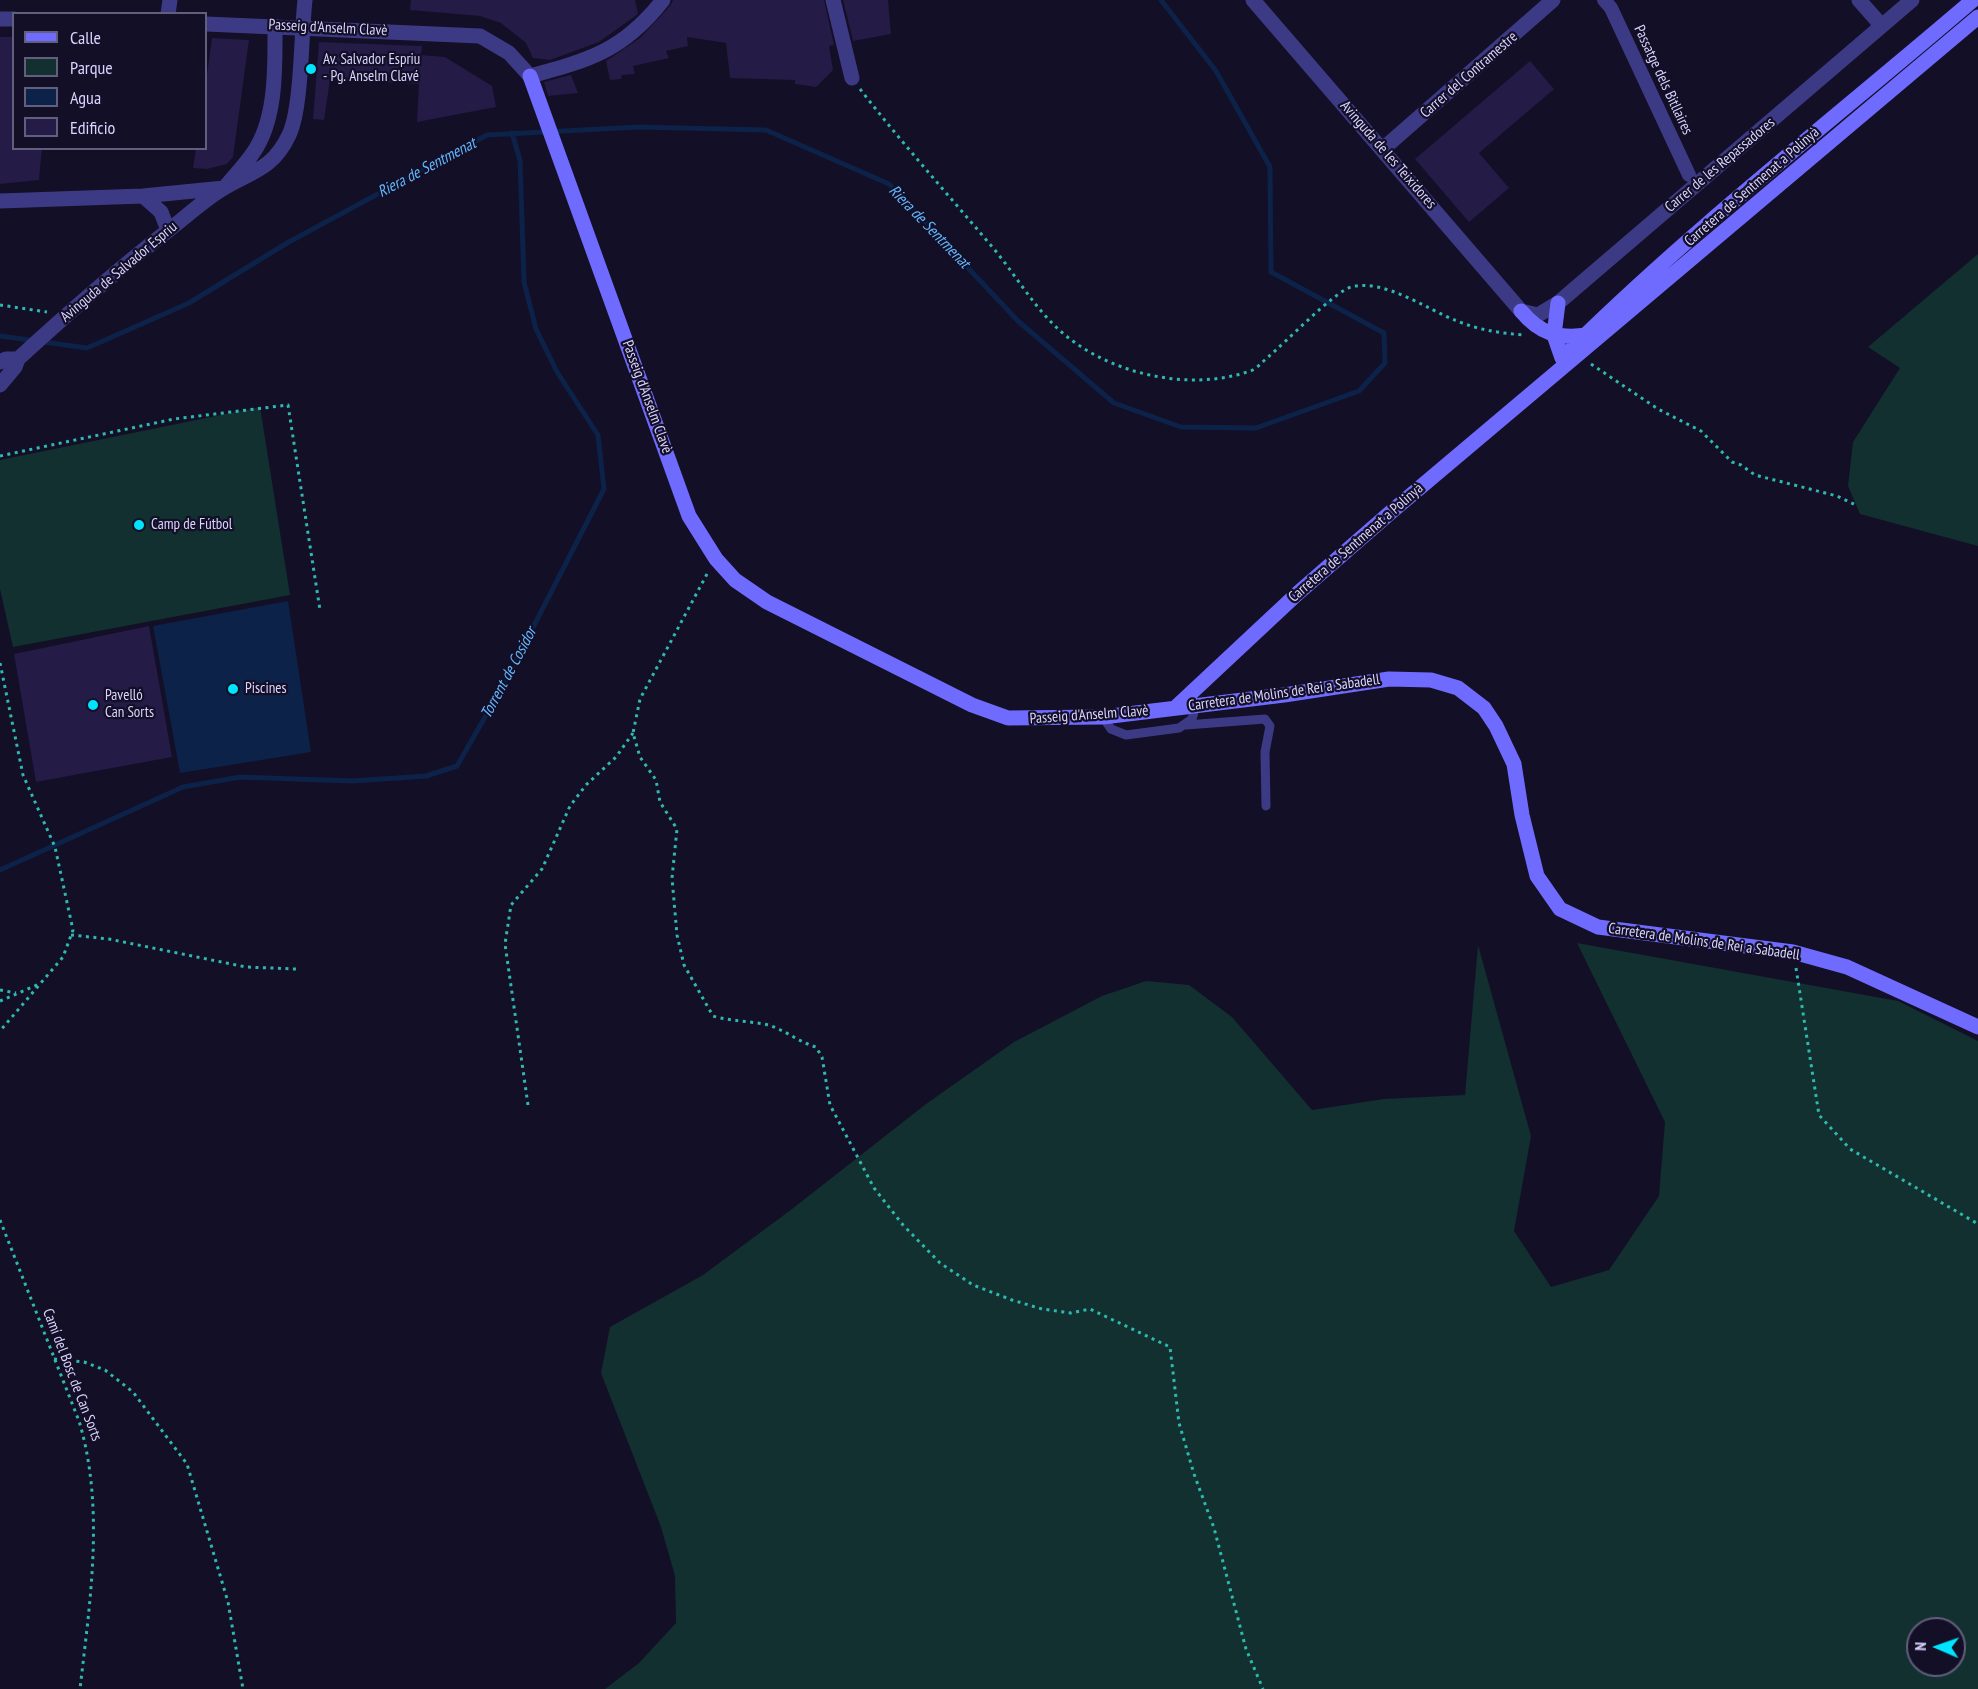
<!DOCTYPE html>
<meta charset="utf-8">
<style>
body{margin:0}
#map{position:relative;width:1978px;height:1689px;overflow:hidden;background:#130f26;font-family:"PT Sans Narrow",sans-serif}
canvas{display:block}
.legend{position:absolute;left:12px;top:12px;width:195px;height:138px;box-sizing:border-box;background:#130f26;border:2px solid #625e7d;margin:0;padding:8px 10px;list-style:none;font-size:18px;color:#d9d4ff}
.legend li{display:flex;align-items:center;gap:12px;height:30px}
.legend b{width:30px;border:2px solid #625e7d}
.north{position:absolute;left:1906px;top:1617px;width:60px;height:60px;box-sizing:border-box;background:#130f26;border:2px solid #625e7d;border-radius:50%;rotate:272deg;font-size:16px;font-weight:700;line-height:24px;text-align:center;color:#d9d4ff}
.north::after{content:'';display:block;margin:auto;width:21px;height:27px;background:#00e5ff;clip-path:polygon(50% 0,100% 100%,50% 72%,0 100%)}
</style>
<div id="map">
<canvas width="1978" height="1689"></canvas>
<ul class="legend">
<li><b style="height:8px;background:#6f6bff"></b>Calle</li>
<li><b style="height:16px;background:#12302f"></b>Parque</li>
<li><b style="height:16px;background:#0c2248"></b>Agua</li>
<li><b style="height:16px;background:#241b47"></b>Edificio</li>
</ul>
<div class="north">N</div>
</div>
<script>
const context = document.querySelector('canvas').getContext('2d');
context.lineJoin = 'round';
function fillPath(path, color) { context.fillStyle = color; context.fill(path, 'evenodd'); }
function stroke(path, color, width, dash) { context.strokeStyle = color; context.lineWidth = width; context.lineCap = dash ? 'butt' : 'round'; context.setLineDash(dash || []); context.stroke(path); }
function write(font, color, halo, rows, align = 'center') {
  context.font = font + ' "PT Sans Narrow",sans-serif'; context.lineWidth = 4.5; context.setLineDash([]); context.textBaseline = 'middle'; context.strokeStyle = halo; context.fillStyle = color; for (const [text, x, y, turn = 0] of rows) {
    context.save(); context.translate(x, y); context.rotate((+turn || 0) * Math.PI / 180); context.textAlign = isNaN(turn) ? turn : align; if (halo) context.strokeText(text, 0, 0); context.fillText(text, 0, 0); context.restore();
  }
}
fillPath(new Path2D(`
 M1978 254V546L1860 514 1848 486 1853 442 1900 368 1868 347Z
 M260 407 290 595 13 647 0 589V460Z
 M1577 943 1898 1001 1978 1041V1689H605L639 1663 676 1623 675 1576 661 1527 601 1373 610 1327 703 1275 792 1209 926 1104 1014 1042 1102 996 1146 981 1189 985 1232 1017 1312 1110 1384 1099 1465 1095 1478 945 1531 1136 1514 1231 1551 1287 1609 1270 1659 1196 1665 1122ZM1918 1629H1954V1665H1918Z`), '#12302f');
fillPath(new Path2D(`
 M288 601 311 752 180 773 153 626Z`), '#0c2248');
stroke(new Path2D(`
 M0 336 87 348 189 303 287 243 487 135 639 127 766 130 889 184 1018 321 1114 403 1181 427 1256 428 1359 391 1385 363 1384 333 1271 272 1270 167 1216 71 1161 0
 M0 870 183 787 240 777 352 781 426 776 457 766 505 682 604 489 598 435 557 372 536 329 524 282 520 160 512 133`), '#0c2248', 5);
fillPath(new Path2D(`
 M411 0H635L638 14 599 42 550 60 533 58 526 43 501 23 480 16 410 10Z
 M673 0H824L834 45 829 46 833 70 816 87 795 84V80L730 78 726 43 687 37 688 46 666 51 669 58 633 66 635 74 622 75 621 79 610 80 606 61 640 38 670 6Z
 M843 0H888L891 34 853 41Z
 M0 37H14V148H42L39 180 0 184Z
 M212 38 249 40 233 157 227 164 207 169 193 168 196 148H206V82Z
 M319 42 422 46 421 55 445 57 492 86 496 107 417 122 419 84 330 80 324 120 313 119Z
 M1530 61 1554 89 1479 153 1509 188 1469 222 1415 159Z
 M571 75 578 93 548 96 544 82Z
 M149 626 172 757 36 782 14 654Z`), '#241b47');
stroke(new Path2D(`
 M860 89C901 142 945 191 988 242 1012 269 1030 302 1056 327 1104 373 1187 393 1250 371 1257 369 1262 362 1268 357 1285 343 1334 292 1351 287 1384 278 1428 310 1457 321 1479 330 1500 333 1523 335
 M0 305 47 312
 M1591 364 1658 409 1701 431 1732 462 1741 465 1755 475 1837 496 1858 506
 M0 456 174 419 288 405 320 610
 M707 574 640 699 633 733 640 757 656 780 660 802 677 829 672 878 677 935 684 965 713 1016C730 1021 747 1021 764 1024 783 1028 798 1042 816 1047L822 1057 830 1105 874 1188 903 1225 940 1263 973 1285 1012 1300 1042 1309 1071 1313 1090 1309 1170 1347 1179 1423 1194 1474 1214 1528 1246 1649 1263 1689
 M0 663 23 775 55 847 73 930 63 957 0 1031
 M71 935 109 939 246 967 296 969
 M1796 968 1819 1115 1850 1149 1978 1224
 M0 990 16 993
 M0 1001 39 984
 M528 1105 505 944 511 905 542 869 570 806 586 785 616 757 633 733
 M0 1220 79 1421C105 1507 90 1601 80 1689
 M54 1359 84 1362 105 1370 133 1392 187 1464 228 1602 243 1689`), '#2fb8b0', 3, [3, 4.5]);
stroke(new Path2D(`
 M1103 717 1111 729 1126 735 1179 728 1192 719 1196 705
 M1186 725 1265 719 1270 726 1265 752 1266 806`), '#3d3a85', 9);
stroke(new Path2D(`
 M1604 0 1611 8 1689 175`), '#3d3a85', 14);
stroke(new Path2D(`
 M833 0 852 78
 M1253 0 1521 311 1538 315 1558 303 1912 0
 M1859 0 1881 25
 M168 14 170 0
 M530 76C589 60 623 51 663 0
 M1384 148 1553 0
 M226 186C235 175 245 165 253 153 277 119 275 66 275 26
 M143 196 161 212 168 230
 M0 201 143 196 224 188
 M0 362 6 359H18
 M0 385 15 367 18 359C67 314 117 270 170 229 187 216 205 199 224 188 253 171 273 169 289 135 302 108 301 34 305 0`), '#3d3a85', 15);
stroke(new Path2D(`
 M0 19H14
 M206 24 480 36 509 53 530 76`), '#3d3a85', 15);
stroke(new Path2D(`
 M530 76 689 516 716 559 735 580 767 602 972 705 1008 718 1103 717 1284 695 1389 679 1431 680 1458 688 1484 708 1496 726 1514 764 1522 815 1537 876 1560 909 1598 927 1793 952 1847 967 1978 1027
 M1558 303 1554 335 1562 358
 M1521 311C1540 334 1559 339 1587 335
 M1572 348C1698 224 1839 115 1973 0
 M1175 708 1298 593 1391 512 1978 17`), '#6f6bff', 15);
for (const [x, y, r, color] of [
 [311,69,6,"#00e5ff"],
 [139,525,6,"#00e5ff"],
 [233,689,6,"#00e5ff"],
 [93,705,6,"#00e5ff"]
]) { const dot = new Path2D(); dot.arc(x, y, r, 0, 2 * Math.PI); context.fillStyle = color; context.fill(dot); stroke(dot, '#130f26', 2); }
write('15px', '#d9d4ff', '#130f26', [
 ["Passeig d'Anselm Clavè",328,28,3],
 ["Carrer del Contramestre",1469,75,-41],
 ["Passatge dels Bitllaires",1663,80,65],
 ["Avinguda de les Teixidores",1388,155,49],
 ["Carrer de les Repassadores",1720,165,-40],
 ["Carretera de Sentmenat a Polinyà",1752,187,-41],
 ["Avinguda de Salvador Espriu",119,272,-40],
 ["Passeig d'Anselm Clavè",647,397,70],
 ["Carretera de Sentmenat a Polinyà",1356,543,-41],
 ["Carretera de Molins de Rei a Sabadell",1284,693,-8],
 ["Passeig d'Anselm Clavè",1089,715,-4],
 ["Carretera de Molins de Rei a Sabadell",1704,942,8],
 ["Camí del Bosc de Can Sorts",72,1375,69]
]);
write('15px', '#d9d4ff', '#130f26', [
 ["Av. Salvador Espriu",323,60],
 ["- Pg. Anselm Clavé",323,77],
 ["Camp de Fútbol",151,525],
 ["Piscines",245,689],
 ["Pavelló",105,696],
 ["Can Sorts",105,713]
], 'left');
write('italic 16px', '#62b6ff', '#130f26', [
 ["Riera de Sentmenat",427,168,-28],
 ["Riera de Sentmenat",929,227,46],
 ["Torrent de Cosidor",509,673,-62]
]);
</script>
